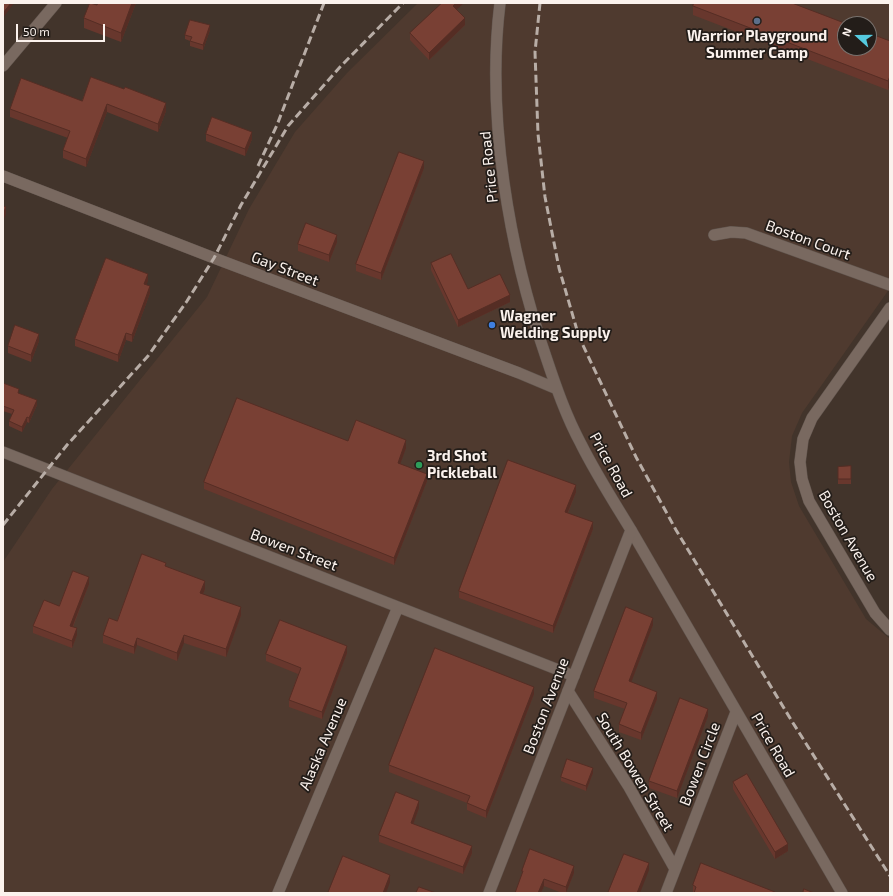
<!DOCTYPE html>
<style>
body{margin:0}
#map{position:relative;width:893px;height:896px;overflow:hidden;background:#42342b;font-family:"Exo 2",sans-serif}
canvas{display:block}
.frame{position:absolute;inset:0;border:4px solid #fbf2ed;pointer-events:none}
.north{position:absolute;left:837px;top:16px;width:40px;height:40px;box-sizing:border-box;background:#231d19;border:1px solid #79726e;border-radius:50%;rotate:291deg;font-size:11px;font-weight:700;line-height:16px;text-align:center;color:#fbf2ed}
.north::after{content:'';display:block;margin:auto;width:14px;height:18px;background:#55cadf;clip-path:polygon(50% 0,100% 100%,50% 72%,0 100%)}
.scale{position:absolute;left:16px;top:24px;width:89px;height:18px;box-sizing:border-box;border:2px solid #fbf2ed;border-top:0;padding-left:5px;font-size:12px;line-height:14px;white-space:nowrap;color:#fbf2ed;-webkit-text-stroke:3px #231d19;paint-order:stroke}
</style>
<div id="map">
<canvas width="893" height="896"></canvas>
<div class="frame"></div>
<div class="north">N</div>
<div class="scale">50 m</div>
</div>
<script>
const context = document.querySelector('canvas').getContext('2d');
context.lineJoin = 'round';
function fillPath(path, color) { context.fillStyle = color; context.fill(path, 'evenodd'); }
function stroke(path, color, width, dash) { context.strokeStyle = color; context.lineWidth = width; context.lineCap = dash ? 'butt' : 'round'; context.setLineDash(dash || []); context.stroke(path); }
function write(font, color, halo, rows, align = 'center') {
  context.font = font + ' "Exo 2",sans-serif'; context.lineWidth = 3.5; context.setLineDash([]); context.textBaseline = 'middle'; context.strokeStyle = halo; context.fillStyle = color; for (const [text, x, y, turn = 0] of rows) {
    context.save(); context.translate(x, y); context.rotate((+turn || 0) * Math.PI / 180); context.textAlign = isNaN(turn) ? turn : align; if (halo) context.strokeText(text, 0, 0); context.fillText(text, 0, 0); context.restore();
  }
}
fillPath(new Path2D(`
 M418 3H890V288L802 413 792 436 789 462 791 482 799 506 866 619 890 639V893H3V562L52 489 207 297 249 209 295 132 347 73ZM845 24H869V48H845Z`), '#4f3a2f');
const minor = new Path2D(`
 M3 66 56 3
 M714 235 731 232 746 233 890 285
 M890 308 812 418 803 439 800 462 802 479 809 501 875 613 890 630
 M3 452 574 676
 M631 530 842 893
 M568 691 629 787 675 869
 M278 893 398 607
 M666 893 736 712`);
const tertiary = new Path2D(`
 M3 176 214 258 519 373 557 389
 M489 893 631 530C614 502 596 474 581 444 566 416 556 387 546 357 509 250 486 116 500 3`);
stroke(minor, '#5f534c', 12);
stroke(tertiary, '#5f534c', 12);
stroke(minor, '#796960', 11);
stroke(tertiary, '#796960', 11);
stroke(new Path2D(`
 M540 3 535 52 538 134 545 197 559 268 579 337 636 457 676 530 793 723 890 876
 M258 166 277 125 324 3
 M3 525 67 445 148 356 187 301 214 258 241 205 288 126 340 67 403 3`), '#b8ada6', 3, [8, 4]);
fillPath(new Path2D(`
 M98 3H136L121 42 84 28V18L97 5Z
 M693 6 890 41V85L888 90 693 15Z
 M457 10 465 25 429 60 410 40V33Z
 M210 30 203 50 190 46V41L185 39V35Z
 M82 101 166 111 158 132 107 112 86 167 63 158V150L68 138 10 117V109Z
 M206 134 252 139 245 156 206 141Z
 M424 168 381 280 356 271V264Z
 M337 242 329 262 298 251V244Z
 M431 263 468 289 510 302 458 327 431 270Z
 M148 281 146 284 150 293 132 342 126 340 118 362 75 346V339Z
 M39 341 31 362 8 353V346Z
 M3 384 19 393 37 405 29 423 27 422 22 432 9 426V421L12 414 3 411Z
 M348 441 406 448 400 464 427 481 394 565 204 489V482Z
 M851 466V484H838V467Z
 M576 492 568 513 593 529 553 633 459 598V591Z
 M166 566 205 589 203 594 241 615 226 657 184 643 177 661 137 645 134 654 103 643V635L117 621Z
 M89 584 73 627 77 635 72 648 33 633V626L59 606Z
 M653 625 631 682 657 699 641 740 619 732V724L625 709 594 698V691Z
 M347 653 322 719 289 707V700L298 674 266 661V654Z
 M534 694 486 818 467 810V803L389 772V765Z
 M708 716 677 798 649 788V781Z
 M593 773 586 791 561 781V777Z
 M733 782 788 851 775 859 733 789Z
 M419 808 413 824 472 853 463 874 379 842V835Z
 M522 871 574 873 566 893H562L544 886 541 893H515L522 875Z
 M693 885 775 893H693Z`), '#68372d');
fillPath(new Path2D(`
 M11 3H14L3 18V13Z
 M132 3H136L121 42V33Z
 M456 3H464L453 13V6Z
 M465 18V25L429 60V53Z
 M210 25V30L203 50V45Z
 M890 76V85L888 90V81Z
 M166 103V111L158 132V124Z
 M107 104V112L86 167V159Z
 M252 132V139L245 156V149Z
 M424 161V168L381 280V273Z
 M6 207V214L3 221V214Z
 M337 235V242L329 262V255Z
 M148 274V281L144 291V284Z
 M150 286V293L132 342V335Z
 M510 295V302L458 327V320Z
 M4 321V328L3 331V324Z
 M126 333V340L118 362V355Z
 M39 334V341L31 362V355Z
 M37 400V405L29 423V418Z
 M27 417V422L22 432V427Z
 M406 440V448L398 470V463Z
 M427 474V481L394 565V558Z
 M576 485V492L565 519V512Z
 M593 522V529L553 633V626Z
 M89 577V584L70 633V626Z
 M205 581V589L200 601V593Z
 M241 607V615L226 657V649Z
 M653 618V625L629 688V681Z
 M77 628V635L72 648V641Z
 M184 635V643L177 661V653Z
 M137 638V645L134 654V647Z
 M347 646V653L322 719V712Z
 M534 687V694L486 818V811Z
 M657 692V699L641 740V733Z
 M708 709V716L677 798V791Z
 M593 768V773L586 791V786Z
 M419 801V808L411 830V823Z
 M788 844V851L775 859V852Z
 M472 846V853L463 874V867Z
 M649 863V870L640 893H637Z
 M574 866V873L566 893V887Z
 M390 875V882L386 893H383Z
 M544 879V886L541 893H538Z`), '#552d24');
const building = new Path2D(`
 M3 3H11L3 13Z
 M90 3 97 5 98 3H132L121 33 84 18Z
 M442 3H456L453 6 465 18 429 53 410 33Z
 M694 3H792L847 24H845V48H869V33L890 41V76L888 81 693 6Z
 M190 20 210 25 203 45 190 41 192 37 185 35Z
 M91 77 124 89 125 87 166 103 158 124 107 104 86 159 63 150 70 131 10 109 21 78 82 101Z
 M212 117 252 132 245 149 206 134Z
 M399 152 424 161 381 273 356 264Z
 M3 206 6 207 3 214Z
 M306 223 337 235 329 255 298 244Z
 M451 254 468 289 500 274 510 295 458 320 431 263Z
 M106 258 148 274 144 284 150 286 132 335 126 333 118 355 75 339Z
 M15 325 39 334 31 355 8 346Z
 M3 383 19 389 18 393 37 400 29 418 27 417 22 427 9 421 14 410 3 406Z
 M237 398 348 441 356 420 406 440 398 463 427 474 394 558 204 482Z
 M508 460 576 485 565 512 593 522 553 626 459 591Z
 M851 466V479H838V467Z
 M142 554 166 563 165 566 205 581 200 593 241 607 226 649 184 635 177 653 137 638 134 647 103 635 109 618 117 621Z
 M73 571 89 577 70 626 77 628 72 641 33 626 44 600 59 606Z
 M626 607 653 618 629 681 657 692 641 733 619 724 627 703 594 691Z
 M280 620 347 646 322 712 289 700 301 668 266 654Z
 M435 648 534 687 486 811 467 803 470 796 389 765Z
 M680 698 708 709 677 791 649 781Z
 M567 759 593 768 586 786 561 777Z
 M747 774 788 844 775 852 733 782Z
 M396 792 419 801 411 823 472 846 463 867 379 835Z
 M530 849 574 866 566 887 544 879 538 893H515L523 871H522Z
 M624 854 649 863 637 893H608Z
 M343 856 390 875 383 893H328Z
 M701 863 775 892V893H694L696 887 693 885Z
 M419 887 436 893H416Z
 M804 889 814 893H803Z`);
fillPath(building, '#794034');
stroke(building, '#552d24', 1);
for (const [x, y, r, color] of [
 [757,21,4,"#5c6f8a"],
 [492,325,4,"#3f7fe0"],
 [419,465,4,"#2e9e5b"]
]) { const dot = new Path2D(); dot.arc(x, y, r, 0, 2 * Math.PI); context.fillStyle = color; context.fill(dot); stroke(dot, '#231d19', 1.5); }
write('bold 15px', '#fbf2ed', '#231d19', [
 ["Warrior Playground",757,36,"center"],
 ["Summer Camp",757,53,"center"],
 ["Wagner",500,316],
 ["Welding Supply",500,333],
 ["3rd Shot",427,456],
 ["Pickleball",427,473]
], 'left');
write('15px', '#fbf2ed', '#231d19', [
 ["Price Road",489,167,-96],
 ["Boston Court",808,240,20],
 ["Gay Street",285,269,21],
 ["Price Road",611,465,61],
 ["Boston Avenue",848,536,60],
 ["Bowen Street",294,550,21],
 ["Boston Avenue",546,706,-69],
 ["Alaska Avenue",323,744,-67],
 ["Price Road",773,745,60],
 ["Bowen Circle",700,764,-69],
 ["South Bowen Street",635,772,59]
]);
</script>
